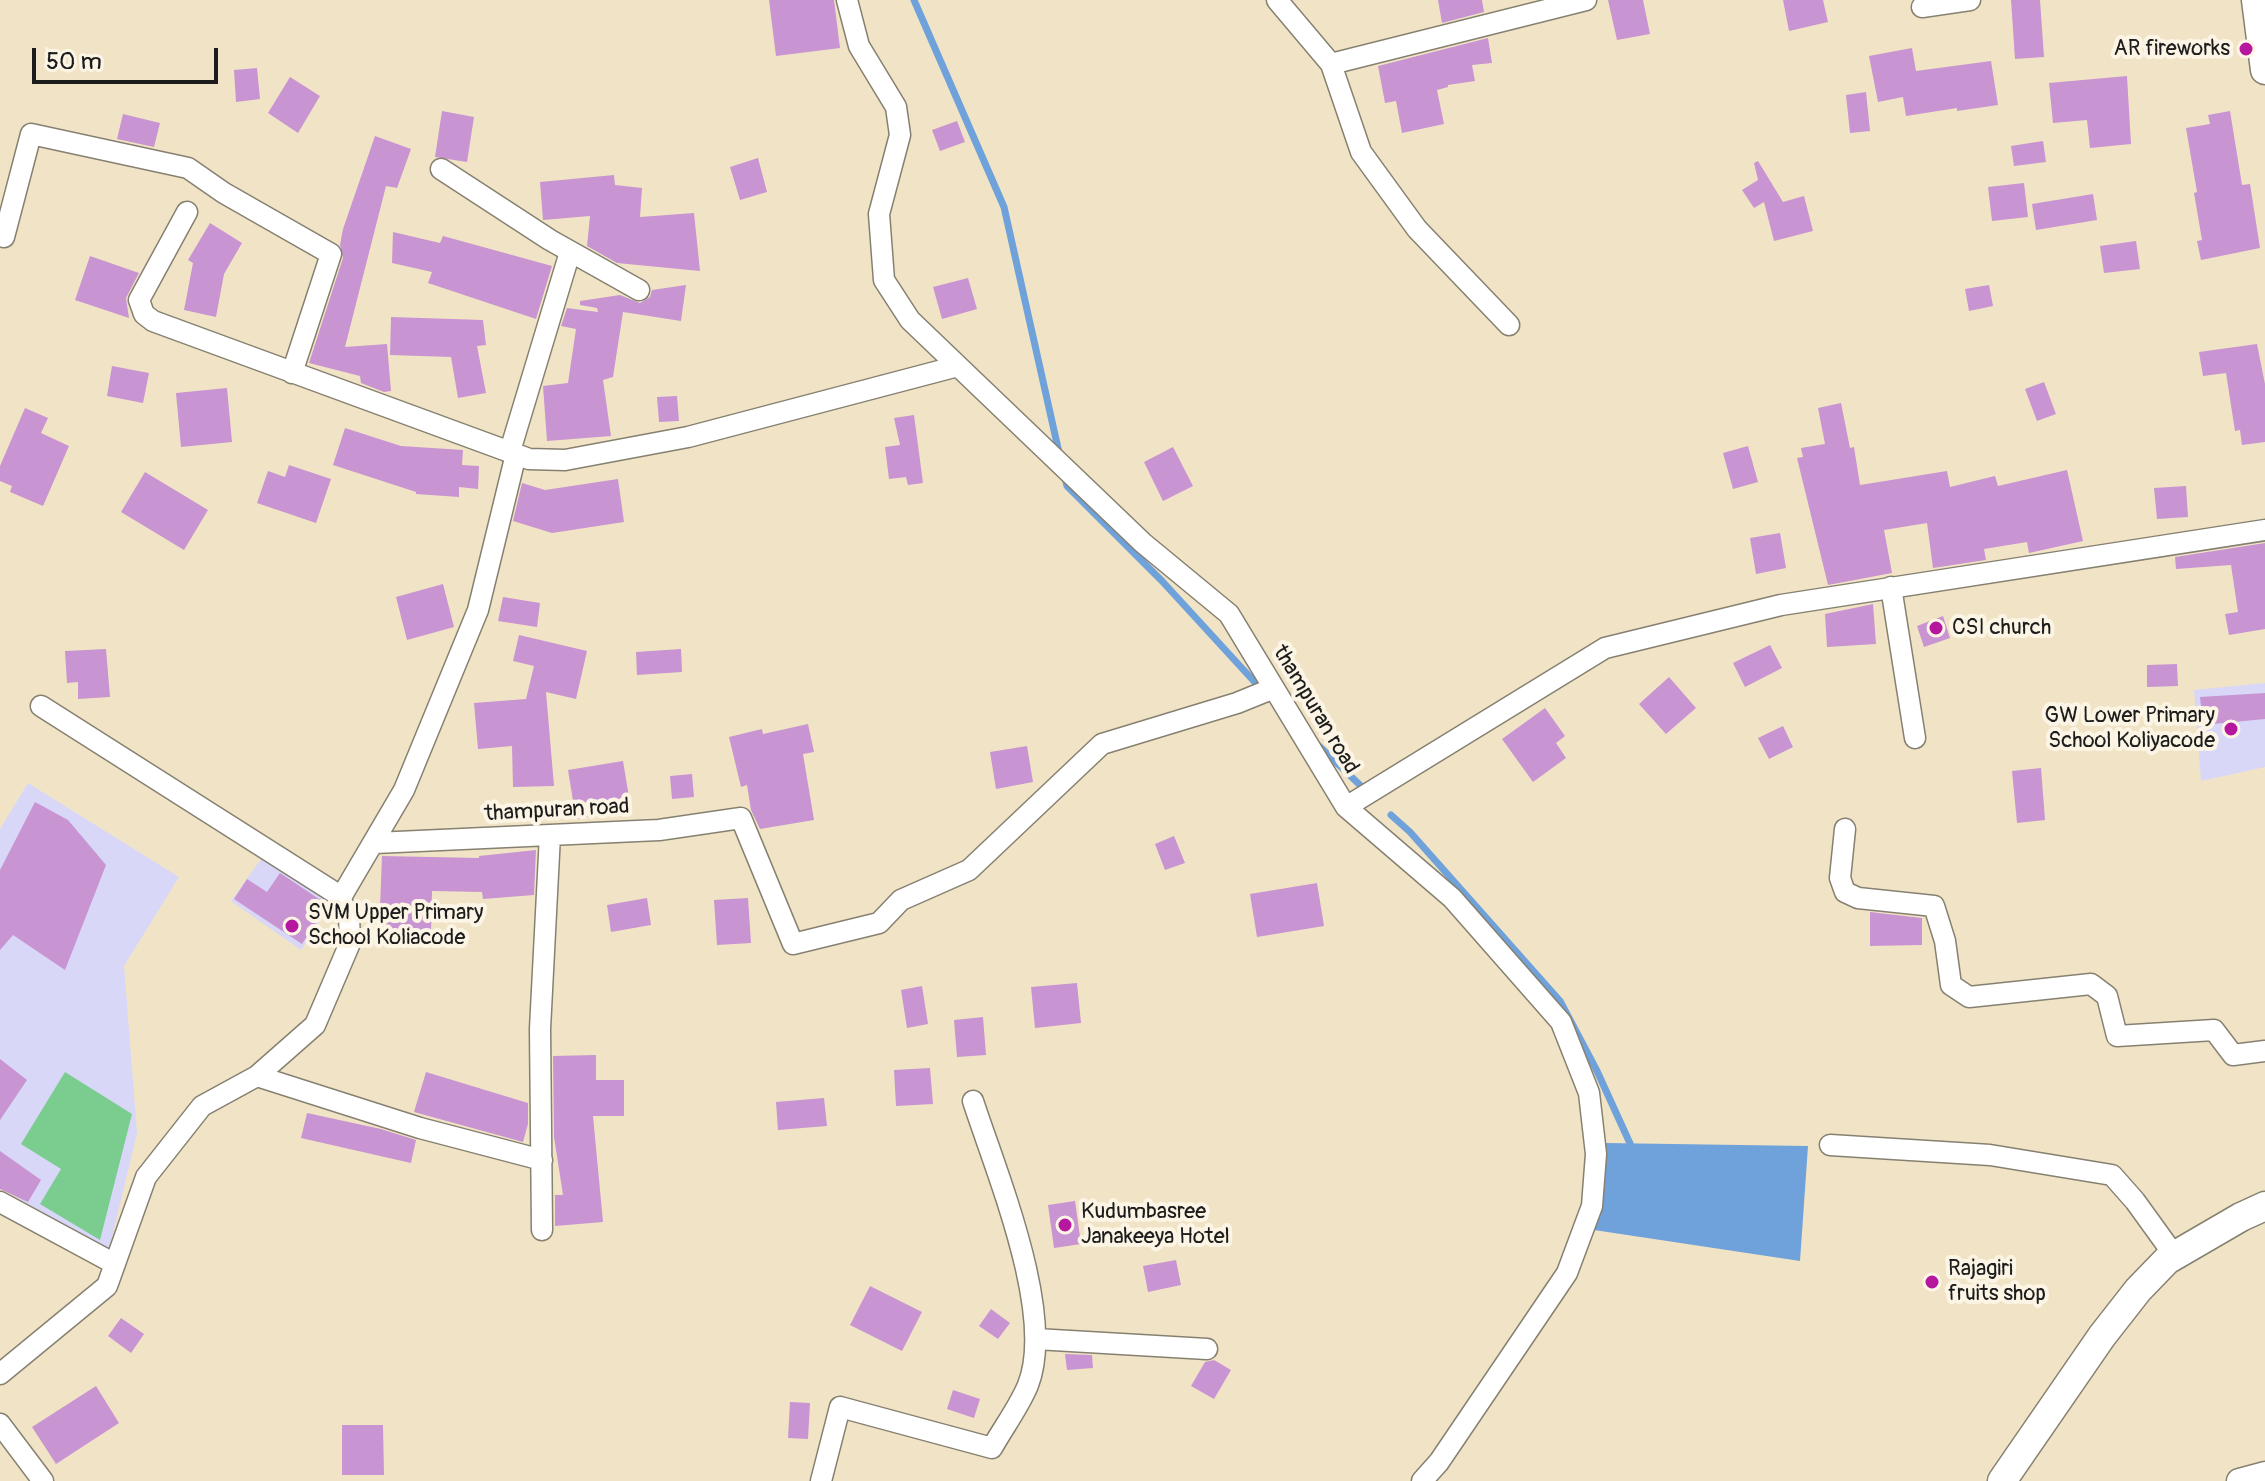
<!DOCTYPE html>
<style>
body{margin:0}
#map{position:relative;width:2265px;height:1481px;overflow:hidden;background:#f1e4c6;font-family:Pangolin,sans-serif}
canvas{display:block}
.scale{position:absolute;left:32px;top:48px;width:186px;height:36px;box-sizing:border-box;border:4px solid #1c1c1c;border-top:0;padding-left:10px;font-size:24px;line-height:28px;white-space:nowrap;color:#1c1c1c;-webkit-text-stroke:6px #fcf5e5;paint-order:stroke}
</style>
<div id="map">
<canvas width="2265" height="1481"></canvas>
<div class="scale">50 m</div>
</div>
<script>
const context = document.querySelector('canvas').getContext('2d');
context.lineJoin = 'round';
function fillPath(path, color) { context.fillStyle = color; context.fill(path, 'evenodd'); }
function stroke(path, color, width, dash) { context.strokeStyle = color; context.lineWidth = width; context.lineCap = dash ? 'butt' : 'round'; context.setLineDash(dash || []); context.stroke(path); }
function write(font, color, halo, rows, align = 'center') {
  context.font = font + ' Pangolin,sans-serif'; context.lineWidth = 8; context.setLineDash([]); context.textBaseline = 'middle'; context.strokeStyle = halo; context.fillStyle = color; for (const [text, x, y, turn = 0] of rows) {
    context.save(); context.translate(x, y); context.rotate((+turn || 0) * Math.PI / 180); context.textAlign = isNaN(turn) ? turn : align; if (halo) context.strokeText(text, 0, 0); context.fillText(text, 0, 0); context.restore();
  }
}
fillPath(new Path2D(`
 M2265 683V767L2201 781 2194 690Z
 M28 783 179 877 124 966 137 1133 108 1254 0 1187V829Z
 M264 855 336 898 301 950 231 901Z`), '#d8d7f8');
fillPath(new Path2D(`
 M65 1072 132 1114 100 1240 40 1204 61 1169 21 1144Z`), '#7acd8f');
fillPath(new Path2D(`
 M1605 1143 1808 1146 1800 1261 1594 1230Z`), '#6fa1da');
stroke(new Path2D(`
 M914 0 1004 207 1060 457
 M1065 477 1067 486 1162 581 1262 690
 M1319 746 1361 786
 M1391 815 1410 832 1560 1001 1597 1071 1633 1150`), '#6fa1da', 7);
fillPath(new Path2D(`
 M769 0H834L840 48 776 56Z
 M1438 0H1482L1484 12 1442 23Z
 M1608 0H1643L1650 34 1617 40Z
 M1783 0H1823L1828 22 1789 31Z
 M2011 0H2040L2044 57 2015 59Z
 M1488 38 1492 63 1472 65 1475 81 1448 85V87L1437 90 1444 124 1402 133 1396 101 1385 103 1378 66Z
 M1912 48 1916 71 1991 61 1998 105 1957 111V108L1906 116 1903 97 1878 102 1869 56Z
 M257 68 260 99 236 102 234 70Z
 M2127 76 2131 144 2090 148 2087 120 2053 123 2049 83Z
 M290 77 320 96 298 133 268 113Z
 M1866 92 1870 131 1850 133 1846 95Z
 M442 111 474 117 467 162 435 157Z
 M2230 111 2242 185 2250 184 2260 248 2201 260 2197 241 2202 240 2194 193 2197 192 2186 128 2210 124 2208 115Z
 M123 114 160 123 154 147 117 139Z
 M957 121 965 142 940 151 932 130Z
 M375 136 411 149 397 188 386 186 345 347 387 344 391 391 384 392 361 383 360 376 309 363 343 258 340 245 343 229Z
 M2043 141 2046 162 2014 166 2011 146Z
 M758 158 767 192 740 200 730 167Z
 M1758 161 1783 202 1804 196 1813 231 1774 241 1764 202 1754 208 1742 190 1758 180 1754 163Z
 M614 175 615 185 642 188 640 217 694 213 700 271 617 263 587 246 590 216 543 220 540 182Z
 M2024 183 2028 217 1992 221 1988 187Z
 M2093 194 2097 220 2036 230 2032 204Z
 M210 223 242 243 224 274 216 317 184 310 193 263 188 260Z
 M393 232 440 243 443 236 552 266 536 319 428 283 432 272 392 263Z
 M2136 241 2140 269 2104 273 2100 246Z
 M90 256 139 273 126 298 129 318 75 300Z
 M968 278 977 309 942 319 933 287Z
 M686 285 681 321 623 312 613 377 603 380 611 436 547 441 543 386 568 383 576 329 561 326 567 308 598 312 597 308 580 305V301L620 295 640 303 650 297 652 290Z
 M1989 285 1993 306 1969 311 1965 289Z
 M391 317 483 320 486 345 477 346 486 393 458 398 451 357 390 355Z
 M2257 344 2265 384V442L2242 445 2240 430 2235 431 2226 373 2203 376 2199 352Z
 M112 366 149 373 143 403 107 396Z
 M2044 382 2056 414 2037 421 2025 389Z
 M227 388 232 442 181 447 176 393Z
 M677 396 679 421 659 422 657 397Z
 M1841 403 1850 448 1854 447 1860 485 1947 471 1950 487 1995 476 1998 486 2067 470 2083 541 2029 553 2027 542 1984 549 1986 560 1933 568 1927 523 1884 530 1892 573 1828 585 1797 458 1803 457 1801 448 1825 444 1818 408Z
 M25 408 48 418 41 433 69 446 43 506 10 492 12 486 0 481V466Z
 M914 415 923 483 908 485 906 477 889 479 885 447 900 445 894 418Z
 M345 428 401 446 463 450 462 465 479 466 478 489 459 487V497L416 494V492L333 465Z
 M1748 446 1758 482 1733 489 1723 453Z
 M1173 447 1193 486 1163 501 1144 462Z
 M289 465 331 479 316 523 257 503 268 471 285 477Z
 M145 472 208 510 184 550 121 512Z
 M618 479 624 522 552 533 513 521 522 483 545 490Z
 M2186 486 2188 517 2157 519 2154 488Z
 M1780 533 1786 568 1756 574 1750 538Z
 M2265 543V629L2229 635 2225 614 2238 612 2231 565 2176 569 2175 557Z
 M443 584 454 627 407 640 396 597Z
 M503 597 540 603 537 627 498 621Z
 M1873 604 1876 644 1827 647 1825 614Z
 M1943 616 1950 638 1924 647 1917 626Z
 M519 635 587 651 576 699 546 692 554 786 513 787 512 746 478 749 474 703 526 699 534 666 513 661Z
 M1770 645 1782 668 1745 687 1733 663Z
 M106 649 110 697 78 699V682L67 683 65 651Z
 M681 649 682 672 637 675 636 652Z
 M2177 664 2178 686 2147 687V665Z
 M1669 677 1696 708 1666 734 1639 704Z
 M2265 693V719L2203 725 2200 697Z
 M1545 708 1565 736 1556 743 1566 758 1533 782 1502 739Z
 M808 724 814 752 803 754 814 820 760 829 751 810 747 785 741 787 729 737 762 729 763 734Z
 M1783 726 1793 747 1769 759 1758 738Z
 M1027 746 1033 782 996 789 990 752Z
 M623 761 631 809 576 819 568 770Z
 M2041 768 2045 820 2017 823 2012 771Z
 M692 774 694 797 672 799 670 776Z
 M35 802 68 820 106 865 65 970 13 935 0 950V870Z
 M1174 836 1185 863 1165 870 1155 844Z
 M536 850 534 895 483 899 482 892 432 891 431 933H379L382 856 479 858V856Z
 M280 873 328 905 302 944 234 899 247 879 267 892Z
 M1317 883 1324 926 1257 937 1250 894Z
 M647 898 651 925 611 932 607 905Z
 M748 898 751 943 717 945 714 900Z
 M1870 912 1922 918V945L1870 946Z
 M1077 983 1081 1023 1035 1028 1031 987Z
 M922 986 928 1024 907 1028 901 990Z
 M983 1017 986 1055 957 1057 954 1020Z
 M596 1055V1080H624V1116H593L603 1222 555 1226V1195H563L554 1137 553 1056Z
 M0 1059 27 1080 0 1120Z
 M930 1068 933 1104 896 1106 894 1070Z
 M426 1072 528 1103V1124L523 1142 414 1112Z
 M824 1098 827 1126 778 1130 776 1102Z
 M307 1113 381 1129 416 1140 411 1163 301 1138Z
 M0 1151 41 1180 28 1202 0 1189Z
 M1075 1201 1081 1244 1054 1248 1048 1205Z
 M1176 1260 1181 1285 1148 1292 1143 1266Z
 M870 1286 922 1312 902 1351 850 1325Z
 M991 1309 1010 1323 998 1339 979 1326Z
 M121 1318 144 1334 131 1353 108 1336Z
 M1065 1354 1092 1355 1093 1368 1067 1370Z
 M1214 1360 1231 1370 1214 1399 1191 1386 1205 1362Z
 M96 1386 119 1423 56 1464 32 1427Z
 M953 1390 980 1399 974 1418 947 1409Z
 M790 1402 810 1403 808 1439 788 1438Z
 M342 1425H383L384 1475H342Z`), '#c894d1');
const minor = new Path2D(`
 M847 0 859 46 896 107 900 135 879 214 884 280 910 320 1143 543 1229 614 1346 807 1452 898 1561 1022 1589 1093 1596 1154 1592 1206 1567 1273 1439 1462 1422 1481
 M1277 0 1331 64
 M1922 7 1970 0
 M441 169 550 240 639 290
 M187 212 139 300 144 314 153 321 529 459 565 460 688 437 958 366
 M0 236 4 237 31 134 188 168 224 193 331 254 292 373
 M1509 325 1417 229 1361 152 1331 64 1586 0
 M510 451 570 252
 M1891 587 1915 738
 M41 706 337 894 349 915 350 943 315 1025 257 1076
 M1346 807 1605 648 1781 605 2265 530
 M1845 829 1840 878 1845 892 1858 898 1934 906 1945 941 1951 985 1969 997 2091 984 2107 996 2117 1036 2214 1030 2233 1055 2265 1051
 M375 843 659 830 741 818 793 944 879 923 901 900 969 870 1102 744 1237 703 1274 688
 M340 899 404 790 478 610 516 454
 M1830 1145 1990 1155 2112 1175 2135 1201 2174 1255
 M0 1202 115 1264
 M542 1230 540 1029 550 835
 M1036 1339 1207 1349
 M0 1374 107 1286 146 1177 202 1106 257 1076 420 1128 542 1160
 M0 1424 43 1481
 M821 1481 840 1407 992 1448C1003 1428 1019 1407 1028 1385 1056 1314 996 1172 973 1101`);
const tertiary = new Path2D(`
 M2239 1481 2265 1474`);
const secondary = new Path2D(`
 M2256 0 2265 70
 M2002 1481 2102 1336 2138 1290 2167 1260 2241 1217 2265 1206`);
stroke(minor, '#868071', 23);
stroke(tertiary, '#868071', 27);
stroke(secondary, '#868071', 31);
stroke(minor, '#fff', 20);
stroke(tertiary, '#fff', 24);
stroke(secondary, '#fff', 28);
for (const [x, y, r, color] of [
 [2246,49,8,"#b5179e"],
 [1936,628,8,"#b5179e"],
 [2231,729,8,"#b5179e"],
 [292,926,8,"#b5179e"],
 [1065,1225,8,"#b5179e"],
 [1932,1282,8,"#b5179e"]
]) { const dot = new Path2D(); dot.arc(x, y, r, 0, 2 * Math.PI); context.fillStyle = color; context.fill(dot); stroke(dot, '#fcf5e5', 3); }
write('22px', '#1c1c1c', '#fcf5e5', [
 ["AR fireworks",2230,49,"right"],
 ["CSI church",1952,628],
 ["GW Lower Primary",2215,716,"right"],
 ["School Koliyacode",2215,741,"right"],
 ["SVM Upper Primary",308,913],
 ["School Koliacode",308,938],
 ["Kudumbasree",1081,1212],
 ["Janakeeya Hotel",1081,1237],
 ["Rajagiri",1948,1269],
 ["fruits shop",1948,1294]
], 'left');
write('22px', '#1c1c1c', '#fcf5e5', [
 ["thampuran road",1315,710,59],
 ["thampuran road",557,811,-3]
]);
</script>
